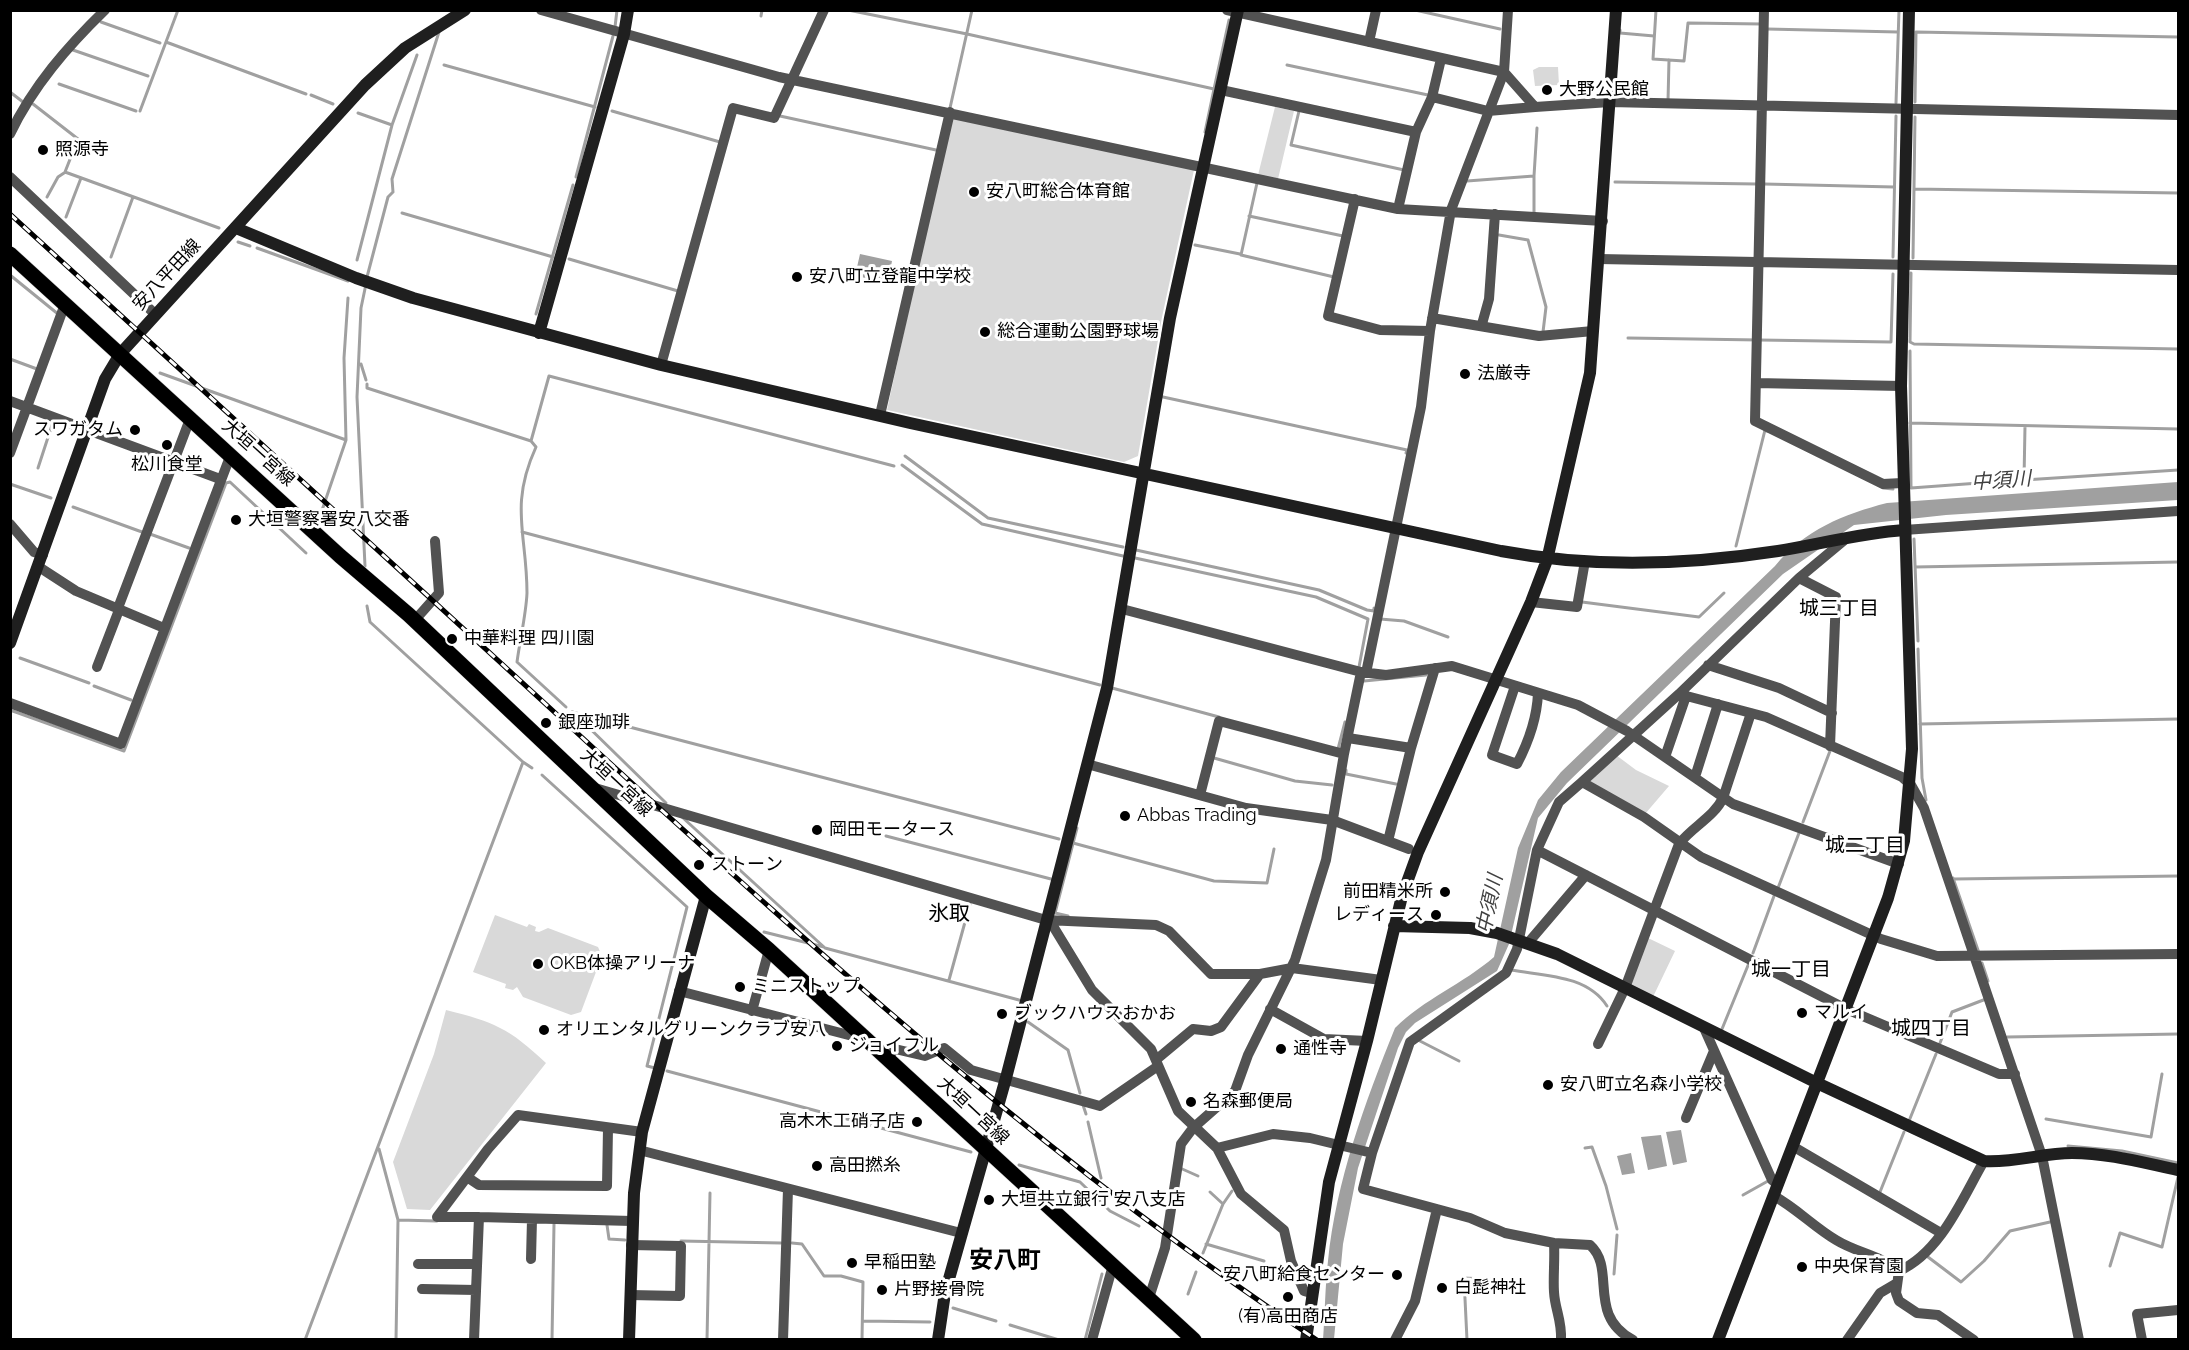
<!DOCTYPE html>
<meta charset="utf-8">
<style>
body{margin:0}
#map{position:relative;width:2189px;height:1350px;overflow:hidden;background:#fff;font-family:Raleway,sans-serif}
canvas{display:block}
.frame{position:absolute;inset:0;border:12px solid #000;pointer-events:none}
</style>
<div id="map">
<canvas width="2189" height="1350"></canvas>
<div class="frame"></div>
</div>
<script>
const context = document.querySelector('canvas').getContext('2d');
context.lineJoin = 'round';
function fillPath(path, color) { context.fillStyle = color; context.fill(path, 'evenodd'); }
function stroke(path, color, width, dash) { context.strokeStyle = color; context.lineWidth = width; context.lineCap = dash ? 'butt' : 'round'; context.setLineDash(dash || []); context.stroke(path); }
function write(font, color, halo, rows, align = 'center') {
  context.font = font + ' Raleway,"Noto Sans JP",sans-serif'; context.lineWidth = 6; context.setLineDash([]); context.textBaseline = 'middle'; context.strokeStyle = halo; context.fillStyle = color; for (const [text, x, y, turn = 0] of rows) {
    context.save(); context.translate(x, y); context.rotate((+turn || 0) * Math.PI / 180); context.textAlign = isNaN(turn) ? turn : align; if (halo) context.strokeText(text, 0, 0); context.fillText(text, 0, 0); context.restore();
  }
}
fillPath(new Path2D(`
 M1539 67H1558L1559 85 1535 86 1533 70Z
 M1275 107 1294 111 1278 179 1258 175Z
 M951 117 1194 170 1162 317 1138 456 1124 462 887 410Z
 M1616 755 1636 770 1669 786 1645 814 1588 782Z
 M495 915 527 927 529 924 536 927 535 931 539 932 548 928 598 947 602 956 581 1012 571 1015 523 997 517 987 513 990 505 988 506 984 473 972Z
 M1648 938 1675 951 1652 999 1628 987Z
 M446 1010C494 1022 509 1028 546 1063L430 1210 407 1209 393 1162 434 1054Z`), '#d9d9d9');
fillPath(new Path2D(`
 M860 254 892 261 888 282 855 276Z
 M2178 482V500L1946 515 1854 525 1783 574 1567 783 1538 818 1509 944 1497 971 1415 1023 1406 1032 1398 1048 1358 1168 1343 1244 1334 1339 1323 1340C1325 1314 1325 1287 1328 1261 1336 1181 1365 1102 1395 1028 1424 999 1463 984 1494 957L1518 848 1538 800 1561 772 1775 566C1804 530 1844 514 1887 503Z
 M1681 1130 1687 1162 1673 1165 1666 1132Z
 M1661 1135 1667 1166 1648 1170 1641 1137Z
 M1631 1153 1635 1173 1622 1175 1617 1156Z`), '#a0a0a0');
stroke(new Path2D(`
 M848 10 967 34 1214 89 1205 132
 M1415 10 1500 29
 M1656 10 1653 59 1684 61 1688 23 1762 24
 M761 16 762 10
 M101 22 160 43
 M615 27 617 10
 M1767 29 1898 32
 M1620 30V33L1654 36
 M166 42 306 94
 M73 50 148 76
 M444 65 595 107
 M1287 65 1428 95
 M59 84 136 111
 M1214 89 1229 20
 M10 92 23 102
 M311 95 333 104
 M1668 101 1669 60
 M1915 102 1916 32 2178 37
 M1896 103 1899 10
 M33 104 78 139 65 172 219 228
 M950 108 972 10
 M140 111 178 10
 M612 111 720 142
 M1299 111 1291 145 1404 170
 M358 113 392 125
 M780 116 936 150
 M1534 176 1537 128
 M576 177 613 36
 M1467 181 1534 176V213
 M1615 182 1757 184
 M1257 183 1241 255 1334 277
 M1764 184 1894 187
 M1914 189 2178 193
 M47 197 58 177 64 173
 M402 213 553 257
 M1249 216 1343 236
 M66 217 81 178
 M1499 235 1528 240 1546 307 1543 332
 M238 242 250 246
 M1195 245 1240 254
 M257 248 348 281
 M111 257 133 197
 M1893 257 1896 116
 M1913 258 1915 117
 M569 259 678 291
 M357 260 392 125 417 55
 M1911 273 1910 342 1914 344 2178 349
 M10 275 58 314
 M367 277 388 197 393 192 392 179 439 32
 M536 314 573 185
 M1628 338 1891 342 1893 274
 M1910 351 1911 488 2020 480
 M10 359 37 369
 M361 364 366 380
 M160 373 346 440
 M367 384V388L531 441 536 447C509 506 527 534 527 593 526 615 520 639 517 662L566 707
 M1163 397 1407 450 1406 453
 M1910 423 2178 429
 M2025 426 2024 480 2178 470
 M531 441 549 376 894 466
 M905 456 988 518 1123 547
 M902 465 982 524 1123 556
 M38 468 53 422
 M10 484 51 498
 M1883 488 1893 489
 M73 507 142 532
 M318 522 346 440 344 358 348 298
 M522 532 1100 685
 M150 534 189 548
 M1914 539 1918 641
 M1736 546 1765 430 1767 431
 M1136 550 1319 590 1367 610 1374 611V608
 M1135 558 1316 597 1368 619 1359 667
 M365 566 357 397 361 308 366 284
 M1915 567 2178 562
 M1582 602 1699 617 1724 593
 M1380 619 1404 621 1448 637
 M1918 649 1922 778 1926 800
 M20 658 89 683
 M1364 681 1426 675
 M94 686 131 700
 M1112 688 1219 717
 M10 710 124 751 226 483 230 482 306 553
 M572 712 1059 839
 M573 712 666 803
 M1920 724 2178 719
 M1338 749 1345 722
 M1214 758 1295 781 1332 785
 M523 762 532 768
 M1346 770V774L1396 784
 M542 775 687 907 647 1066 655 1068
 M682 817 825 948 1019 1000
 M1803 822 1830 751
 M886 836 1051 879
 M1073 843 1214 881 1267 883 1274 849
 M1953 878 1979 953
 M1954 879 2178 876
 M1778 888 1799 833
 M1068 916 1055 913 1077 828
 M764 932 824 947
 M1753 953 1774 896
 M1982 963 1988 981
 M1511 970C1545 976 1587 975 1607 1006
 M949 980 970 904
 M1028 1022 1068 1050 1080 1093
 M1722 1029 1749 963
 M2007 1037 2178 1034
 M1418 1040 1459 1061
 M1940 1043 1952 1012 1986 999
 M667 1071 971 1152
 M1083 1105 1086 1114
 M2046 1119 2151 1137 2162 1074
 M1909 1121 1936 1054
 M1088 1122 1101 1178
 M2068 1146 2122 1151 2178 1163
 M1585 1148 1592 1147 1606 1186 1617 1229
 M379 1149 398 1220 396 1340
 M1019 1165 1080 1182 1110 1211 1139 1226
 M1180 1168 1198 1176
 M1210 1192 1223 1204
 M1880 1192 1904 1132
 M1743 1195 1768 1181
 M399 1220 437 1221
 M607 1225 609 1239 625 1240
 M681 1241 781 1243
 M792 1243 802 1244 824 1276H841L863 1282 862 1340
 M1206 1244 1264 1261
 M1203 1253 1223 1204 1232 1191
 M1928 1257 1961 1282 1984 1261 2010 1231 2050 1222
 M2110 1266 2120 1233 2162 1247 2178 1177
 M1265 1272 1279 1276 1280 1279 1295 1278
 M1614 1274 1617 1235
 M1188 1294 1196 1272
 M953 1308 996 1321
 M863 1321 930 1322
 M1010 1325 1059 1340
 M305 1340 523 762 370 622 367 606
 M552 1340 554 1224
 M707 1340 710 1193
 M1085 1340 1102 1274
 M1467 1340 1464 1278 1505 1280`), '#a0a0a0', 3);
const primary = new Path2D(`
 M10 254 340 556 409 615 706 896 769 950 1194 1340`);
stroke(primary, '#dbdbdb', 16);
stroke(new Path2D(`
 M541 10 779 77 1398 209 1603 221
 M1227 10 1504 72 1535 107 1610 102 2178 115
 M1764 10 1755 421 1883 484 1902 483
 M1369 42 1376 10
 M1221 90 1416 132
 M1432 97 1441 59
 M10 134C33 86 67 47 105 10
 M10 177 155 314
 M1355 199 1328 316 1380 330 1430 331
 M1398 209 1416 132 1432 97 1488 111 1535 107
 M1599 259 2178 270
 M1432 318 1539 336 1593 331
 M1482 324 1489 299 1495 214
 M661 365 733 108 774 118 824 10
 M1756 383 1901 386
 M10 401 220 479
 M880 415 950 112
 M10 453 65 304
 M10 524 34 552 43 555
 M1904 530 2178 511
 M39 567 76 591 164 628
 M1799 578 1847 538
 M1531 602 1577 607 1585 561
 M118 608 190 419
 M1122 609 1361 672 1386 675 1452 666 1578 705 1627 731 1733 804 1899 864
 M415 620 439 593 435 541
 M1708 665 1779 688 1832 713
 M97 667 119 610
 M1366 673 1421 407 1430 331 1451 210 1504 72 1508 10
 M1515 686 1492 755 1517 764C1529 741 1537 719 1538 693
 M1679 694 1766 717 1902 777 1911 785 1924 808 2042 1156 2079 1340
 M10 703 121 744 231 454
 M1348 738 1411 748 1388 841
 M1411 748 1435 668
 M1665 757 1686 696
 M1087 764 1246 808 1332 820 1409 849
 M1695 777 1718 704
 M1582 782 1679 694 1799 578 1836 597 1830 746
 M595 788 1046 920 1156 925 1169 931 1211 974H1260L1292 968 1381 980
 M1200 795 1219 721 1344 754
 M1537 850 1846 1009 1999 1074H2015
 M1046 920 1053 926 1092 990 1151 1049 1178 1111 1217 1148 1241 1194 1284 1230 1291 1261 1304 1291 1311 1293
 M1528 943 1586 875
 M679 991 864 1039
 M1270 1009 1324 1039 1367 1041
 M752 1011 769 950
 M1704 1028 1772 1180 1778 1185
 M1598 1044 1625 988 1679 844C1692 827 1714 817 1723 798L1751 713
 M887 1058 895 1049 925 1056 944 1048 971 1070 1100 1106 1158 1066
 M1157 1059 1193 1029 1211 1031 1221 1027 1260 974
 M1686 1118 1714 1051
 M1794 1147 1941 1233
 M1217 1148 1273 1134 1310 1138 1372 1153 1363 1189 1470 1218 1505 1233 1554 1243 1590 1245C1617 1269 1586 1315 1633 1340
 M639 1150 961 1233
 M1372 1153 1410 1042 1506 973 1517 949 1537 850 1559 802 1582 782 1644 817 1701 857 1881 939 1937 956 2178 954
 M467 1177 479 1185 607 1186 608 1128
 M1774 1196C1796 1208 1814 1227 1836 1240 1857 1253 1880 1255 1899 1271L1896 1293 1899 1301 1917 1313 1938 1315 1974 1340
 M479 1217 632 1221
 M1554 1243C1555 1260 1553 1276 1554 1292 1555 1310 1562 1320 1561 1340
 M531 1259 532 1219
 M418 1264H476
 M1899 1271C1941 1252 1962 1199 1984 1161
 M422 1289 476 1290
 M630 1295 680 1296 681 1246 631 1245
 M1149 1298 1165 1248 1181 1144 1193 1128 1235 1091 1248 1055 1295 960 1326 860 1344 754 1361 672
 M474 1340 479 1217H437L488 1149 518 1115 642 1132
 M783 1340 788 1189
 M1092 1340 1113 1265
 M1395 1340 1415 1301 1437 1209
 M1847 1340 1880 1293 1897 1283
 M2142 1340 2137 1314 2178 1310`), '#525252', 10);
stroke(new Path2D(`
 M236 228 356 278 413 298 661 365 910 423 1501 551C1591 568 1687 565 1778 551 1820 544 1862 533 1904 530
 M539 333 624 34 628 10
 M10 643 105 379 120 354 365 85 405 48 465 10
 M1394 926 1470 928 1497 933 1557 954 1817 1083 1984 1161C2014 1163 2043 1153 2072 1153 2108 1153 2144 1163 2178 1170
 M629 1340 634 1193 642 1132 706 896
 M938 1340 945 1293 1006 1078 1107 688 1170 318 1238 10
 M1306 1340 1329 1182 1367 1041 1402 896 1418 852 1531 602 1547 560 1590 373 1616 10
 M1718 1340 1888 898 1904 841 1912 749 1901 386 1909 10`), '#1f1f1f', 12);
stroke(primary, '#000', 15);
const rail = new Path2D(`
 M10 214C207 394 403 573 599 753 828 962 1058 1169 1317 1340`);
stroke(rail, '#000', 5);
stroke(rail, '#fff', 3, [9]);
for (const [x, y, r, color] of [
 [1547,90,6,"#000"],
 [43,150,6,"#000"],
 [974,192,6,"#000"],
 [797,277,6,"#000"],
 [985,332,6,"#000"],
 [1465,374,6,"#000"],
 [135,430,6,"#000"],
 [167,445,6,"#000"],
 [236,520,6,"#000"],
 [452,639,6,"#000"],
 [546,723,6,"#000"],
 [1125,816,6,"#000"],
 [817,830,6,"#000"],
 [699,865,6,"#000"],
 [1445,892,6,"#000"],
 [1436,915,6,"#000"],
 [538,964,6,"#000"],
 [740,987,6,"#000"],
 [1802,1013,6,"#000"],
 [1002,1014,6,"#000"],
 [544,1030,6,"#000"],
 [837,1046,6,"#000"],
 [1281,1049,6,"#000"],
 [1548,1085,6,"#000"],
 [1191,1102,6,"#000"],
 [917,1122,6,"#000"],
 [817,1166,6,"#000"],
 [989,1200,6,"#000"],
 [852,1263,6,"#000"],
 [1802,1267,6,"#000"],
 [1397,1275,6,"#000"],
 [1442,1288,6,"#000"],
 [882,1290,6,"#000"],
 [1288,1297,6,"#000"]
]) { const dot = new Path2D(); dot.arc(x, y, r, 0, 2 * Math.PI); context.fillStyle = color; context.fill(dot); stroke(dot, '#fff', 2); }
write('18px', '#000', '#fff', [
 ["大野公民館",1559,90],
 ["照源寺",55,150],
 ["安八町総合体育館",986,192],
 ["安八町立登龍中学校",809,277],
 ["総合運動公園野球場",997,332],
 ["法厳寺",1477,374],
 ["スワガタム",123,430,"right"],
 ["松川食堂",167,465,"center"],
 ["大垣警察署安八交番",248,520],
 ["中華料理 四川園",464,639],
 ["銀座珈琲",558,723],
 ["Abbas Trading",1137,816],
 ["岡田モータース",829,830],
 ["ストーン",711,865],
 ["前田精米所",1433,892,"right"],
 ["レディース",1424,915,"right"],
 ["OKB体操アリーナ",550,964],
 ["ミニストップ",752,987],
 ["マルイ",1814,1013],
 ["ブックハウスおかお",1014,1014],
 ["オリエンタルグリーンクラブ安八",556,1030],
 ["ジョイフル",849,1046],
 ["通性寺",1293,1049],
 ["安八町立名森小学校",1560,1085],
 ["名森郵便局",1203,1102],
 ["高木木工硝子店",905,1122,"right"],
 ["高田撚糸",829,1166],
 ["大垣共立銀行 安八支店",1001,1200],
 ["早稲田塾",864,1263],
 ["中央保育園",1814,1267],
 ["安八町給食センター",1385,1275,"right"],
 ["白髭神社",1454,1288],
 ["片野接骨院",894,1290],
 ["(有)高田商店",1288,1317,"center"]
], 'left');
write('18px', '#000', '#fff', [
 ["安八平田線",167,275,-47],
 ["大垣一宮線",258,453,42],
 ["大垣一宮線",616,783,43],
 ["大垣一宮線",973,1111,43]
]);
write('italic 20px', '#414141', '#fff', [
 ["中須川",2001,481,-4],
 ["中須川",1490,904,-78]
]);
write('20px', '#000', '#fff', [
 ["城三丁目",1839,609],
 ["城二丁目",1865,846],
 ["城一丁目",1791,970],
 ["城四丁目",1931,1029]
]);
write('21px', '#000', '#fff', [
 ["氷取",949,914]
]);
write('bold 24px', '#000', '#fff', [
 ["安八町",1005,1261]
]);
</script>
